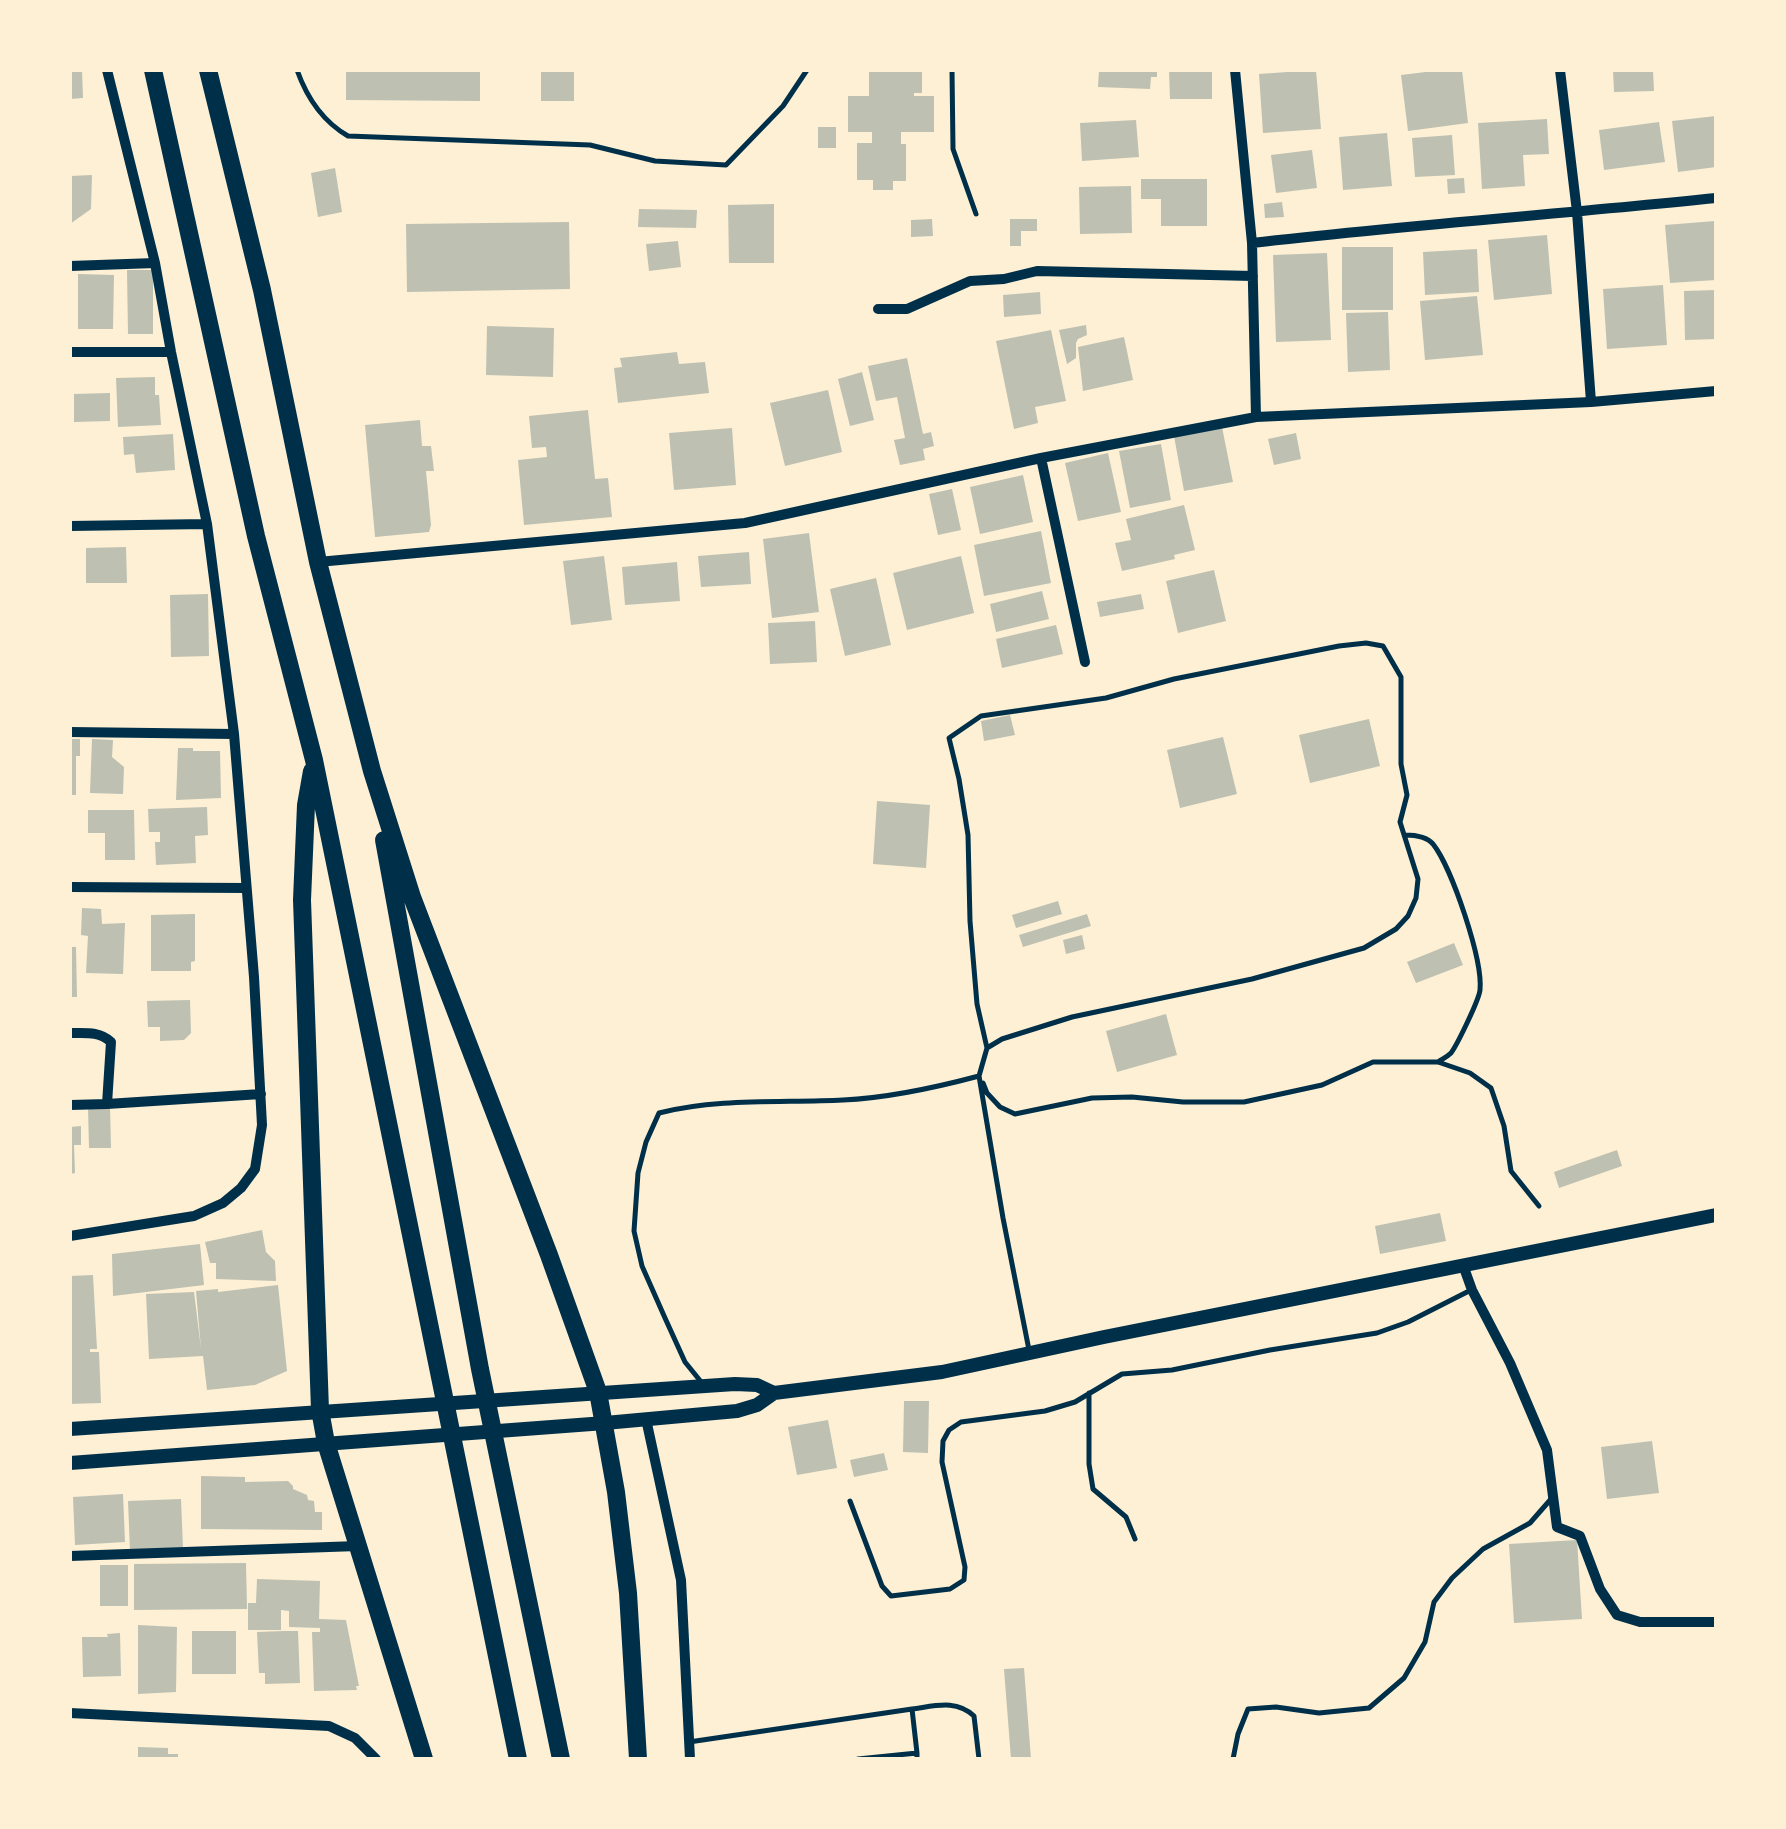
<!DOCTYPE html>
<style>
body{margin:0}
#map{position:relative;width:1786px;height:1829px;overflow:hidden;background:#fdf0d5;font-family:Lato,sans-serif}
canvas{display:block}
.frame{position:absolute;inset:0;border:72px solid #fdf0d5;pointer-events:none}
</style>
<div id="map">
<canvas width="1786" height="1829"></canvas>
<div class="frame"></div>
</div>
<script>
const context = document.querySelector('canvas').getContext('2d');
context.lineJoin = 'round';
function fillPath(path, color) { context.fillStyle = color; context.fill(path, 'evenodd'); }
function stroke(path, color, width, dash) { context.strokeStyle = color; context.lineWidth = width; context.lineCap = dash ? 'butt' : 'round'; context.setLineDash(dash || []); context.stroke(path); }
fillPath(new Path2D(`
 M70 70H82L83 98 70 99Z
 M346 70H480V101L346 100Z
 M541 70H574V101H541Z
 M869 70H922V93H914V96H934V132H901V144H906V181H893V190H873V180H857V143H872V132H848V96H869Z
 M1099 70H1157V77H1151L1150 89 1098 87Z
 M1169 70H1212V99H1170Z
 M1316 70 1321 129 1263 133 1259 74Z
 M1442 70H1462L1468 123 1408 131 1401 75Z
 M1613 70H1653L1654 91 1614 92Z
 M1716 116V167L1678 172 1672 121Z
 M1547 119 1549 154 1523 155 1525 186 1482 189 1478 123Z
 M1136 120 1139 157 1082 161 1080 123Z
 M1659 122 1665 162 1604 170 1599 130Z
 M818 127H836V148H818Z
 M1387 133 1392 186 1343 190 1339 137Z
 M1452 135 1455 175 1415 177 1412 138Z
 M1312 150 1317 188 1276 193 1271 155Z
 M335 168 342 212 318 217 311 173Z
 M92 175 91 209 70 224V176Z
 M1464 178 1465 193 1448 194 1447 179Z
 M1141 179H1207V226H1161V199H1141Z
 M1131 186 1132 233 1080 234 1079 187Z
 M1282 202 1284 217 1265 218 1264 204Z
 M774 204V263H729L728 205Z
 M639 209 697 210 696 228 638 227Z
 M932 219 933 236 911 237V220Z
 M1010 219H1037V231H1021V246H1010Z
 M1715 221 1716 280 1670 283 1665 225Z
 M569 222 570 289 407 292 406 224Z
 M1547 235 1552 294 1494 300 1488 240Z
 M678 241 681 267 649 271 646 244Z
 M1342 247H1393V310H1342Z
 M1477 249 1479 292 1425 295 1423 252Z
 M1327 253 1331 340 1276 342 1273 255Z
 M127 270H153V334H128Z
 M78 274 114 275 113 329H78Z
 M1663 285 1667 345 1607 349 1603 289Z
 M1716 290V339L1685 340 1684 291Z
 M1040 292 1041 314 1004 317 1003 295Z
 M1477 296 1483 355 1425 360 1420 301Z
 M1388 312 1390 370 1348 372 1346 313Z
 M1086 325 1087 335 1078 339 1076 343V358L1067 364 1059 330Z
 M487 326 554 328 553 377 486 375Z
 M1051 330 1066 401 1035 407 1038 423 1014 429 996 341Z
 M1124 337 1133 380 1083 391 1078 347Z
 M677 352 679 364 705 362 709 393 618 403 614 368 622 367 620 358Z
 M907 358 923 434 931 432 934 446 923 449 925 460 900 465 894 440 905 438 897 397 876 401 868 366Z
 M862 372 874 420 850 426 838 379Z
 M155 377V395H159L161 425 118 427 116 378Z
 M828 390 842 452 785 466 770 403Z
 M110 393V421L74 422V394Z
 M588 410 595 479 608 478 612 517 524 525 518 460 547 457 546 447 532 448 529 416Z
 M420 420 422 446H431L434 471H426L431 525 429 532 375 537 365 425Z
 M1222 427 1233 482 1184 491 1174 436Z
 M732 428 736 485 674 490 669 433Z
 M1296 433 1301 459 1274 465 1268 439Z
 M173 434 175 470 136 473 134 454 124 455 123 437Z
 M1161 444 1171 500 1130 508 1119 451Z
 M1108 453 1121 512 1078 521 1065 463Z
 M1023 475 1033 522 980 534 970 487Z
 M952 489 961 530 938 535 929 494Z
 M1184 505 1195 550 1174 555 1175 559 1122 571 1115 543 1131 540 1126 519Z
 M1041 531 1051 583 984 596 974 545Z
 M809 533 819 612 772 618 763 539Z
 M126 547 127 583H86V548Z
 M749 552 751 584 701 587 698 556Z
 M604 556 612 620 571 625 563 561Z
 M961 556 974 613 907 630 893 573Z
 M677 562 680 601 625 605 622 567Z
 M1214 570 1226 621 1178 633 1166 581Z
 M876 578 891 645 845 656 830 589Z
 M1042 591 1049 619 996 632 990 604Z
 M208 594 209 656 171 657 170 595Z
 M1141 594 1144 609 1100 617 1097 602Z
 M815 621 817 662 770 664 768 623Z
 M1056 625 1063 654 1002 668 996 639Z
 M1010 715 1015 735 984 741 981 721Z
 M1369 719 1380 766 1310 783 1299 735Z
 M1223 737 1237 794 1180 808 1167 750Z
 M72 739H80V756H76V795H70V745H72Z
 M92 739 113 740 112 757 124 767 123 794 90 793Z
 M178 748H193V751H220L221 798 176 800Z
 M877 801 930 805 926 868 873 864Z
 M207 807 208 835 195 836 196 863 156 865 155 842H160V832H149L148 809Z
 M88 810H134L135 860H105V833H88Z
 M1058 901 1062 914 1016 928 1012 915Z
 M82 908 101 909 102 924 125 923 123 974 86 973 88 936 81 935Z
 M195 914V961L191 962V971H151V915Z
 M1087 914 1091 926 1023 947 1019 935Z
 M1082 935 1085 949 1066 954 1063 940Z
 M1454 943 1463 965 1416 983 1407 962Z
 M70 947H76L77 997H70Z
 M190 1000 191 1033 184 1040 160 1041V1027H148L147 1001Z
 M1166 1014 1177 1055 1117 1072 1106 1031Z
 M88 1107H110L111 1148H89Z
 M81 1126V1145H74L75 1173 70 1174V1127Z
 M1617 1150 1622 1166 1559 1188 1554 1172Z
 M1440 1213 1446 1241 1380 1254 1375 1226Z
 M262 1230 266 1252 275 1261 276 1281 216 1279V1263H210L205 1242Z
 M200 1244 204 1285 113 1296 112 1254Z
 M93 1275 97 1349H90V1352H99L101 1403 70 1404V1276Z
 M278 1285 287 1371 255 1385 207 1390 203 1356 149 1359 146 1294 194 1292 201 1349 196 1291 218 1289V1292Z
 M904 1401H929L928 1453 903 1452Z
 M828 1420 837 1468 797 1475 788 1427Z
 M1652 1441 1659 1493 1607 1499 1601 1447Z
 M884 1453 888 1470 854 1477 850 1460Z
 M201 1476 245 1477V1482L288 1481 293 1486V1489L307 1495 308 1500 314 1501 315 1512H322V1530L201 1529Z
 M123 1494 125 1542 75 1545 73 1497Z
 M181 1499 183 1548 130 1551 128 1501Z
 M1577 1540 1582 1619 1514 1623 1509 1544Z
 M246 1563 247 1609 134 1610V1564Z
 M100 1565H128V1606H100Z
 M257 1579 320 1581 319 1619 346 1620 359 1686H356L357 1690 314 1691 312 1632H320V1628L289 1627V1611L281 1610V1630H248V1603H256Z
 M138 1625 177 1627 176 1692 138 1694Z
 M192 1631H236V1674H192Z
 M284 1631H298L300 1683 265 1684V1673H259L257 1632Z
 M120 1633 121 1676 83 1677 82 1637H108L107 1634Z
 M1024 1668 1031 1759H1011L1004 1669Z
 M138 1747 168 1748V1754H178V1759H138Z`), '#bec0b2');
stroke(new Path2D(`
 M297 70C307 98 322 121 348 136L590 145 655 161 726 165 783 106 807 70
 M952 70 953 149 976 214
 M1405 835C1415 835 1426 836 1433 844 1452 868 1483 960 1480 990 1479 1000 1457 1045 1451 1053 1447 1057 1442 1059 1438 1062
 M987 1048 977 1004 970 921 968 835 959 779 949 738 981 716 1106 698 1174 679 1339 646 1366 643 1383 646 1401 677V764L1407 795 1400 822 1418 879 1416 898 1408 916 1396 929 1364 948 1252 979 1072 1017 1002 1039 987 1048 979 1076 1003 1218 1029 1350
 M983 1083 987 1093 1000 1107 1015 1114 1092 1098 1132 1097 1183 1102H1244L1322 1085 1373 1062H1438L1470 1073 1491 1088 1504 1126 1511 1171 1539 1206
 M702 1383 685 1362 665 1318 642 1266 634 1231 638 1173 646 1142 659 1113C718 1098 782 1103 843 1100 889 1098 934 1088 979 1076
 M1089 1393V1464L1093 1489 1126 1517 1135 1539
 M850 1501 882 1586 891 1596 950 1589 964 1580 965 1567 942 1462 943 1441 949 1430 961 1422 1045 1411 1075 1402 1122 1374 1172 1370 1270 1350 1377 1333 1408 1322 1471 1290
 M689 1742 912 1709
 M917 1753 912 1709C935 1706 956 1699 974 1716L979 1759
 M858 1759 917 1753V1759
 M1233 1759 1238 1734 1248 1709 1276 1707 1319 1713 1369 1708 1404 1678 1425 1642 1434 1602 1452 1578 1483 1549 1530 1523 1551 1499`), '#003049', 5);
stroke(new Path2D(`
 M1235 70 1252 243 1256 417
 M1560 70 1577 212 1591 402
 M1252 243C1407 225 1562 214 1716 198
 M70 266 155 263
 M878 309H907L970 281 1004 279 1037 271 1253 276
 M70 352H171
 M1041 458 1085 662
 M70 526 207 524
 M318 562 745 523 1041 458 1256 417 1591 402 1716 391
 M70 732 234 734
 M70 887 246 888
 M70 1033C85 1033 100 1031 111 1042L107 1104 70 1105
 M107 1104 261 1094
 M70 1236 194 1216 223 1203 241 1188 255 1169 262 1125 254 977 234 734 207 524 171 352 155 263 107 70
 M1463 1265 1472 1290 1510 1363 1547 1450 1557 1527 1580 1536 1600 1589 1617 1615 1640 1622H1716
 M646 1419 681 1580 690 1759
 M70 1556 358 1546
 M70 1713 329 1726 355 1738 376 1759`), '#003049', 10);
stroke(new Path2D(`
 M70 1429 735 1384 757 1385 774 1393
 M70 1463 605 1423 737 1411 757 1405 774 1393 942 1372 1104 1337 1716 1215`), '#003049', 14);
stroke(new Path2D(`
 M153 70 256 536 314 760 518 1759
 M208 70 262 290 318 562 372 771 412 897 549 1255 598 1392 616 1492 628 1593 638 1759
 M312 771 306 805 302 900 320 1410 326 1443 424 1759
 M384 840 480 1369 561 1759`), '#003049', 18);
</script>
